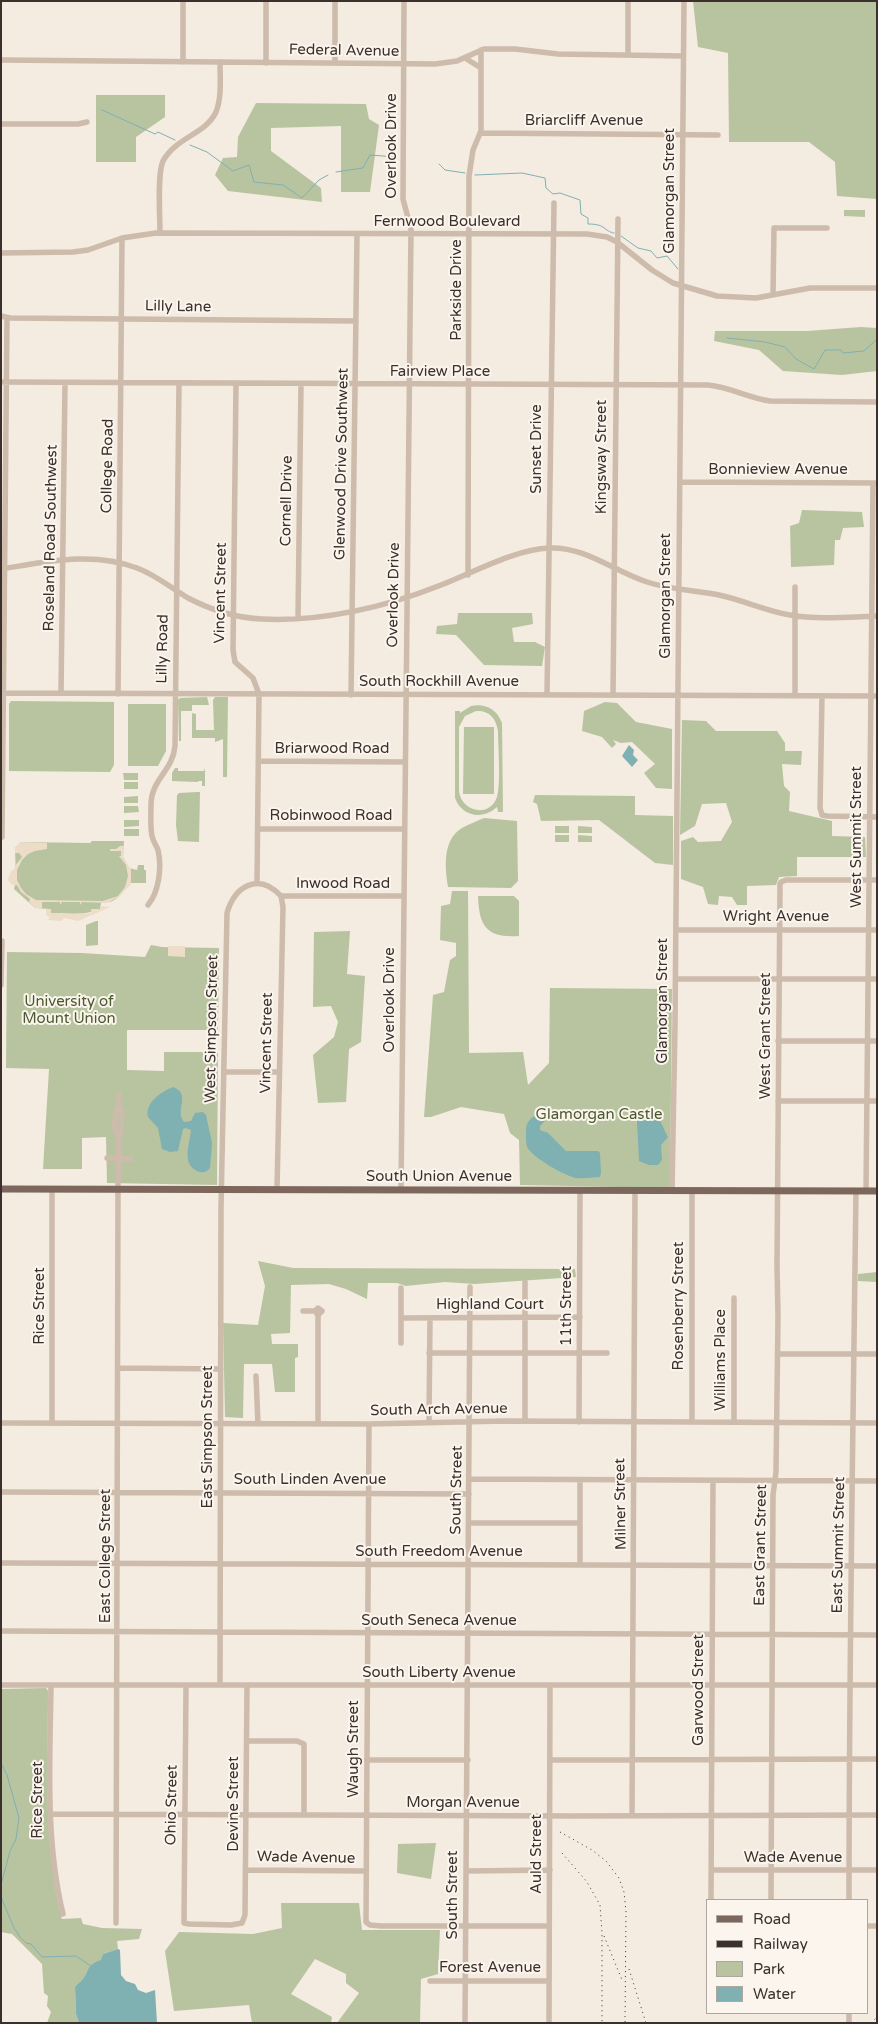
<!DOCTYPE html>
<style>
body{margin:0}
#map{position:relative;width:878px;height:2024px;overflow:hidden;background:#f4ebe1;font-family:"Varela Round",sans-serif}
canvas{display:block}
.frame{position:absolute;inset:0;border:2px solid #3b302b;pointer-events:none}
.legend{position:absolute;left:706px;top:1899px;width:162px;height:115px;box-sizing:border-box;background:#fbf5ee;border:1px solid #aea6a0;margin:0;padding:6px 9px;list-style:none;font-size:15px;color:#3b302b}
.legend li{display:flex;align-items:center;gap:10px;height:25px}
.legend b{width:25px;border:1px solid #aea6a0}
</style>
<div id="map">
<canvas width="878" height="2024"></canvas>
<div class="frame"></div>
<ul class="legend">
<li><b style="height:6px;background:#7d675c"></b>Road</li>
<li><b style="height:6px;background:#3b302b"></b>Railway</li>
<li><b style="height:14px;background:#b8c4a0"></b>Park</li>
<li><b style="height:14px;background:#7fb0b2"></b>Water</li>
</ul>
</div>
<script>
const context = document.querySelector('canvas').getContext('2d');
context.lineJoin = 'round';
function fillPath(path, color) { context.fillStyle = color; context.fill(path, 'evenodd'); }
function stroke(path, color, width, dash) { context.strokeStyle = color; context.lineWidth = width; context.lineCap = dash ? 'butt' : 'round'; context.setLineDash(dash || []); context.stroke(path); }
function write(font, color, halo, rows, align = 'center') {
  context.font = font + ' "Varela Round",sans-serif'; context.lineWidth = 4; context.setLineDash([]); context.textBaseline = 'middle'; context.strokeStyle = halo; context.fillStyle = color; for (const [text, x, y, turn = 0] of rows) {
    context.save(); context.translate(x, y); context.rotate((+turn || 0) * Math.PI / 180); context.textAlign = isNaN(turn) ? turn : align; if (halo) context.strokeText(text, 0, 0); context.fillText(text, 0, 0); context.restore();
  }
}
fillPath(new Path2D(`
 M693 1H877V199L837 196 835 162 809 142H729L728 53 698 47Z
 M96 95H165V117L136 137V162H96Z
 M256 103 366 104 369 119 379 125 370 192H341V126L271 128V151L321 188 322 202 228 191 215 175 223 158 237 157 238 137Z
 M844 210H865V217L844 216Z
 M861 327 877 328V371L842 375 783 371 759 350 714 341 715 331H807Z
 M802 510 862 512 864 527 843 528 840 540H835L834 565 791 567 790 526 799 523Z
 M458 613H532L533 624 512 628 514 642H535L545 647 542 666 484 665 456 635 436 634 437 626 457 624Z
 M207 697 209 705H192V711H181V741H179L178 700 180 698Z
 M215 697H228L227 777H223V739L215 742V738H192V713L196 714V730H214L213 700Z
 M11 701 114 702V765L110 772 9 771V704Z
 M605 702 617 703 636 722 672 729V789L656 788 644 773 655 764 632 742 621 743 613 740 616 744 612 748 602 737 582 731 584 711Z
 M128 704H166V751L158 766H128Z
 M471 706C485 703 497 709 502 723L503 812H498L497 807C483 820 462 817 455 798V711H460V713ZM476 711C489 710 496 718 498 731 498 746 501 785 497 797 489 819 461 811 459 791V727L465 716Z
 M682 720 706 721 716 731H777L785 743V751H802L801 765 782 764 784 786 790 792 789 811 832 821V836L865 837 866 857H797V876L779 877 776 885 747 886V905H737L732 897 719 896 718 905 708 904 703 887 681 879V841L693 837 698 842 721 841 732 822 726 803 702 804 695 826 680 835Z
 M464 727H494V794H463Z
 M175 768H178V771H204L205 768V786H202V781H199L197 782 172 781V773Z
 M123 773H138V780H124Z
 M124 782H138V789H124Z
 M197 792H200L199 842 178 841 176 825 177 795 179 793Z
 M535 795 635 796V815L673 816V865L655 863 599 820 541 821 537 804 533 802Z
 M138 796V803H124V797Z
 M124 806H138L139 812 124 813Z
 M484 818 517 821 518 881 511 888 448 887C445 868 442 840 462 828 469 824 477 821 484 818Z
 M124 820H139V826L124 827Z
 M555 826H569V833H555Z
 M578 826 592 827V833H578Z
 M124 829H139V836H124Z
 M555 835H569V842H555Z
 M578 835 592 836V842H578Z
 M92 841H124L123 857 129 868 137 870 138 865H144V870H146V883H131C121 892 119 903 101 903L100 909C84 916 67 913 51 913L50 909 35 908 14 889 16 881 15 848 21 842 90 843Z
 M452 891H468L469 1053 523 1052 528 1085 549 1063 550 988 672 989 670 1188 520 1185 519 1140 510 1133 504 1114 461 1107 431 1117H424L433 995 444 992 450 960 456 956V943L440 940 441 906 450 904Z
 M478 896H514L519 901V936C487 938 479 927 478 896Z
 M96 921H98V945L86 946V925Z
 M350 931 347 974 365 976 361 1042 349 1049 346 1102 318 1103 313 1055 334 1037 338 1022 331 1006 313 1007 314 932Z
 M151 945 162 947 219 948 218 1030H127V1070L164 1071V1052H218L217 1185 107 1183 106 1137 82 1138V1169H43L49 1069 6 1068 7 952 82 953 145 957Z
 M258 1261 293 1268 575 1269 576 1277 475 1284 445 1282 406 1286 397 1283H368L367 1299 346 1289 329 1284 291 1285 290 1333 271 1334 272 1344H298V1357L295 1358V1392H275L272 1364H244L243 1418 225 1417 223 1323 258 1325 265 1286Z
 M877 1272V1282L858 1281V1274Z
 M46 1688 48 1691C48 1767 43 1844 62 1919L81 1918 83 1924 102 1928 142 1929 139 1939 117 1941 118 1949 103 1954 102 1960C86 1965 90 1972 81 1981 79 1983 77 1984 75 1987L76 2014 79 2023H47L51 2012 47 2006 48 1996 44 1993 42 1964 12 1934 1 1932V1689Z
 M436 1843 431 1879 397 1873 398 1844Z
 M281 1903H359L362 1930H440L438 1974 421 1979 420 2023H337L359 1993 346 1983V1974L315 1959 291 1994 332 2017 331 2023H252L249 2005 174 2011 165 1951 179 1932 253 1934 282 1928Z`), '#b8c4a0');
fillPath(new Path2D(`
 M21 842 47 843V849L35 851 28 854 22 860 17 870V880L21 888 26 894 36 900 103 901 118 896 125 887 128 876 126 865 119 856H121V851H110V849H116L120 846H124L123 858 131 869V884L120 896 107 903 82 902 80 905V902H62L60 905V902H42V908H35L29 902 30 899 21 892 17 885H12L8 880 9 876 12 870H14L15 866 22 857 19 853H15V848Z
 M100 906 110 907 78 921 64 918 61 921 48 920 50 917 46 915V909H51V913L78 914 91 913V909H100Z
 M168 946H185V957L168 956Z`), '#ecdcc8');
fillPath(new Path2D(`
 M629 745 634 750 633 755 638 760 632 767 622 756Z
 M173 1087C192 1094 174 1110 184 1122L191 1121 195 1113 203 1112 206 1115 212 1143 210 1168C207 1171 205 1173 200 1172 180 1166 190 1144 191 1130L186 1128 183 1129 178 1151 170 1152 162 1149 158 1128 148 1117C145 1102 161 1092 173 1087Z
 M538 1114 545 1121 540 1126V1130L548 1133 566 1151H598L600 1153 601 1173 600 1177C592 1177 583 1179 576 1178 565 1176 533 1158 527 1147 526 1143 526 1136 526 1131 526 1122 530 1118 538 1114Z
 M640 1114C659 1110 661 1124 668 1137L661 1145 662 1160 658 1165H649L639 1161 637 1122Z
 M118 1949 120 1950 121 1975 126 1981 135 1984 138 1990 146 1993 155 1990 157 2023H79L76 2014 75 1987C77 1984 79 1983 81 1981 90 1972 85 1965 101 1960L103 1954Z`), '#7fb0b2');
stroke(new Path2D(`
 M102 110 155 134 158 132 175 140
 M190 145 207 152 233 171 249 165 254 182 283 185 302 198 319 180 328 175
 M439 164 445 170 465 173
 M336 172 363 168 370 155 396 157
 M475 175 522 173 545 178 546 188 553 194 560 193 580 200 581 214 588 218V224C607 224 603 231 614 233
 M621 236 638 248 651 251 657 258 667 256 678 269
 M727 338 765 342 785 347 796 359 814 369 825 350H841L843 353 864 351 877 339
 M1 1763 7 1775 19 1818 16 1839 10 1851 1 1885
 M1 1897 14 1928 20 1937 26 1943 31 1944 42 1957 76 1956 91 1966`), '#7fb0b2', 1);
stroke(new Path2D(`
 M628 55V1
 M465 58 481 68
 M1 60 435 64 457 61 484 49H515L558 54 683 56
 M183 62V1
 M266 63V1
 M335 63V1
 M1 124H78L87 122
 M480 133 718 135
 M160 233C160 217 157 174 163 161 176 137 206 134 216 112 222 97 220 78 220 62
 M1 253 73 252 88 250 122 238 156 233 587 234 607 237 617 242 652 270 673 283 717 296 756 298 810 288H877
 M773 295 774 228H827
 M1 316 10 318 356 321
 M1 382 708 385C730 387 748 398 770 401L877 402
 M236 384 233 650 235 662 253 678 259 694 257 883
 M680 482 877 483
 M1 569C46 562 92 551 137 568 156 575 171 588 188 598 211 610 237 618 262 619 322 622 386 607 441 585 472 573 516 549 549 548 585 546 615 572 647 582 671 590 695 590 719 595 743 600 766 611 790 615 818 620 849 617 877 616
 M468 575 469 176 473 150 481 131V50
 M298 618 301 384
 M1 693 877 696
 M61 693 65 383
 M118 694 122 238
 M351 695 357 234
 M547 695 554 203
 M613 695 618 219
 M795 696V587
 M822 696 820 808 822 815 827 816 877 817
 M259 761 405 762
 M258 829H404
 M2 837 7 318
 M148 905C159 892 162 867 158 850 156 845 153 841 152 836 150 826 151 815 151 805 151 779 173 771 175 746L179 383
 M676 930H877
 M676 979H877
 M1 985 2 941
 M778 1041H877
 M224 1072H279
 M778 1101H877
 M119 1140C113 1128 113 1117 119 1105
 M107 1158 131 1159
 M118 1185 119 1140 121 1132 122 1112 119 1105V1094
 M277 1190 283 907 281 896
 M401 1190 411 229 403 199 404 1
 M672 1191 675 1025 684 1
 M866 1191 873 483
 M734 1298V1422
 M303 1311H315L318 1308 322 1311 318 1315 315 1311
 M401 1318 580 1317
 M401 1343V1288
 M429 1353H607
 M778 1354H877
 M118 1368 221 1369
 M256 1376 258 1424
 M525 1421V1282
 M52 1422V1189
 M429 1422 430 1318
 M579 1422 580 1191
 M692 1422V1190
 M1 1423 369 1424 505 1421 877 1423
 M318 1424V1315
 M369 1424 366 1922 370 1925 381 1926H549
 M470 1479 877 1481
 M1 1492 469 1494
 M469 1523H580
 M1 1563 877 1566
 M580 1565V1480
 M1 1631 877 1635
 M1 1685H877
 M51 1685C50 1761 45 1839 63 1914
 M186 1685 184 1923 189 1924 231 1925 242 1923 245 1915 247 1685
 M220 1685 221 1208 227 913C235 886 258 872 281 896H403
 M247 1741H297L304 1744V1815
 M366 1760H468
 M550 1760 877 1759
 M50 1814 573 1816 877 1815
 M632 1816 635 1191
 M246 1870 366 1871
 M711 1870H876
 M466 1871 550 1870
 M711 1900 713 1481
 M771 1900 773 1495 776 1472 778 1317 777 1265 780 884 781 882 786 880H877
 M849 1900C849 1664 853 1427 856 1191
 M116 1923 118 1190
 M867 1926H877
 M430 1981H549
 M849 2013V2023
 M465 2023 470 1287
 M549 2023 550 1686`), '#cdbbac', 5.5);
stroke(new Path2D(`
 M1 1189 877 1191`), '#7d675c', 7);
stroke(new Path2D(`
 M560 1832 592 1850 606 1861 619 1878 624 1892 626 1911 625 2023
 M562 1853 587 1882 600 1905 602 1933V2023
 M604 1936 622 1980
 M629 1969 646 2023
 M871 2023 877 2017`), '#3b302b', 1, [1, 4]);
write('15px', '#3b302b', '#fbf5ee', [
 ["Federal Avenue",344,51,1],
 ["Briarcliff Avenue",584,121],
 ["Overlook Drive",392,146,-90],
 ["Glamorgan Street",670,191,-90],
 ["Fernwood Boulevard",447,222],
 ["Parkside Drive",457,290,-90],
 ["Lilly Lane",178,307,1],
 ["Fairview Place",440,372],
 ["Sunset Drive",537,449,-90],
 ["Kingsway Street",602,457,-90],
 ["Glenwood Drive Southwest",342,464,-89],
 ["College Road",108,466,-89],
 ["Bonnieview Avenue",778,470],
 ["Cornell Drive",287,501,-89],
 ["Roseland Road Southwest",51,538,-89],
 ["Vincent Street",221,593,-89],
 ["Overlook Drive",394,595,-89],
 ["Glamorgan Street",666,596,-90],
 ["Lilly Road",163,649,-89],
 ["South Rockhill Avenue",439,682],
 ["Briarwood Road",332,749],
 ["Robinwood Road",331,816],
 ["West Summit Street",857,837,-90],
 ["Inwood Road",343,884],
 ["Wright Avenue",776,917],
 ["Overlook Drive",390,1000,-90],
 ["Glamorgan Street",663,1001,-90],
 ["West Simpson Street",212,1029,-89],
 ["West Grant Street",766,1036,-90],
 ["Vincent Street",267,1043,-89],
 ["South Union Avenue",439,1177],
 ["Highland Court",490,1305],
 ["Rice Street",40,1306,-90],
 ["11th Street",567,1306,-90],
 ["Rosenberry Street",679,1306,-90],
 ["Williams Place",721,1360,-90],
 ["South Arch Avenue",439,1410,-1],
 ["East Simpson Street",208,1437,-90],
 ["South Linden Avenue",310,1480],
 ["South Street",457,1490,-89],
 ["Milner Street",621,1504,-91],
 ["East Grant Street",761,1545,-89],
 ["East Summit Street",839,1545,-89],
 ["South Freedom Avenue",439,1552],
 ["East College Street",106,1556,-90],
 ["South Seneca Avenue",439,1621],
 ["South Liberty Avenue",439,1673],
 ["Garwood Street",699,1690,-90],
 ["Waugh Street",354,1749,-90],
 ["Rice Street",38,1800,-90],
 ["Morgan Avenue",463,1803],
 ["Devine Street",234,1804,-90],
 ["Ohio Street",172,1805,-89],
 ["Auld Street",537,1854,-90],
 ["Wade Avenue",306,1858,1],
 ["Wade Avenue",793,1858],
 ["South Street",453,1895,-90],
 ["Forest Avenue",490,1968]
]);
write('15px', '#4a5a2e', '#fbf5ee', [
 ["University of",69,1002],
 ["Mount Union",69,1019],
 ["Glamorgan Castle",599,1115]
]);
</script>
